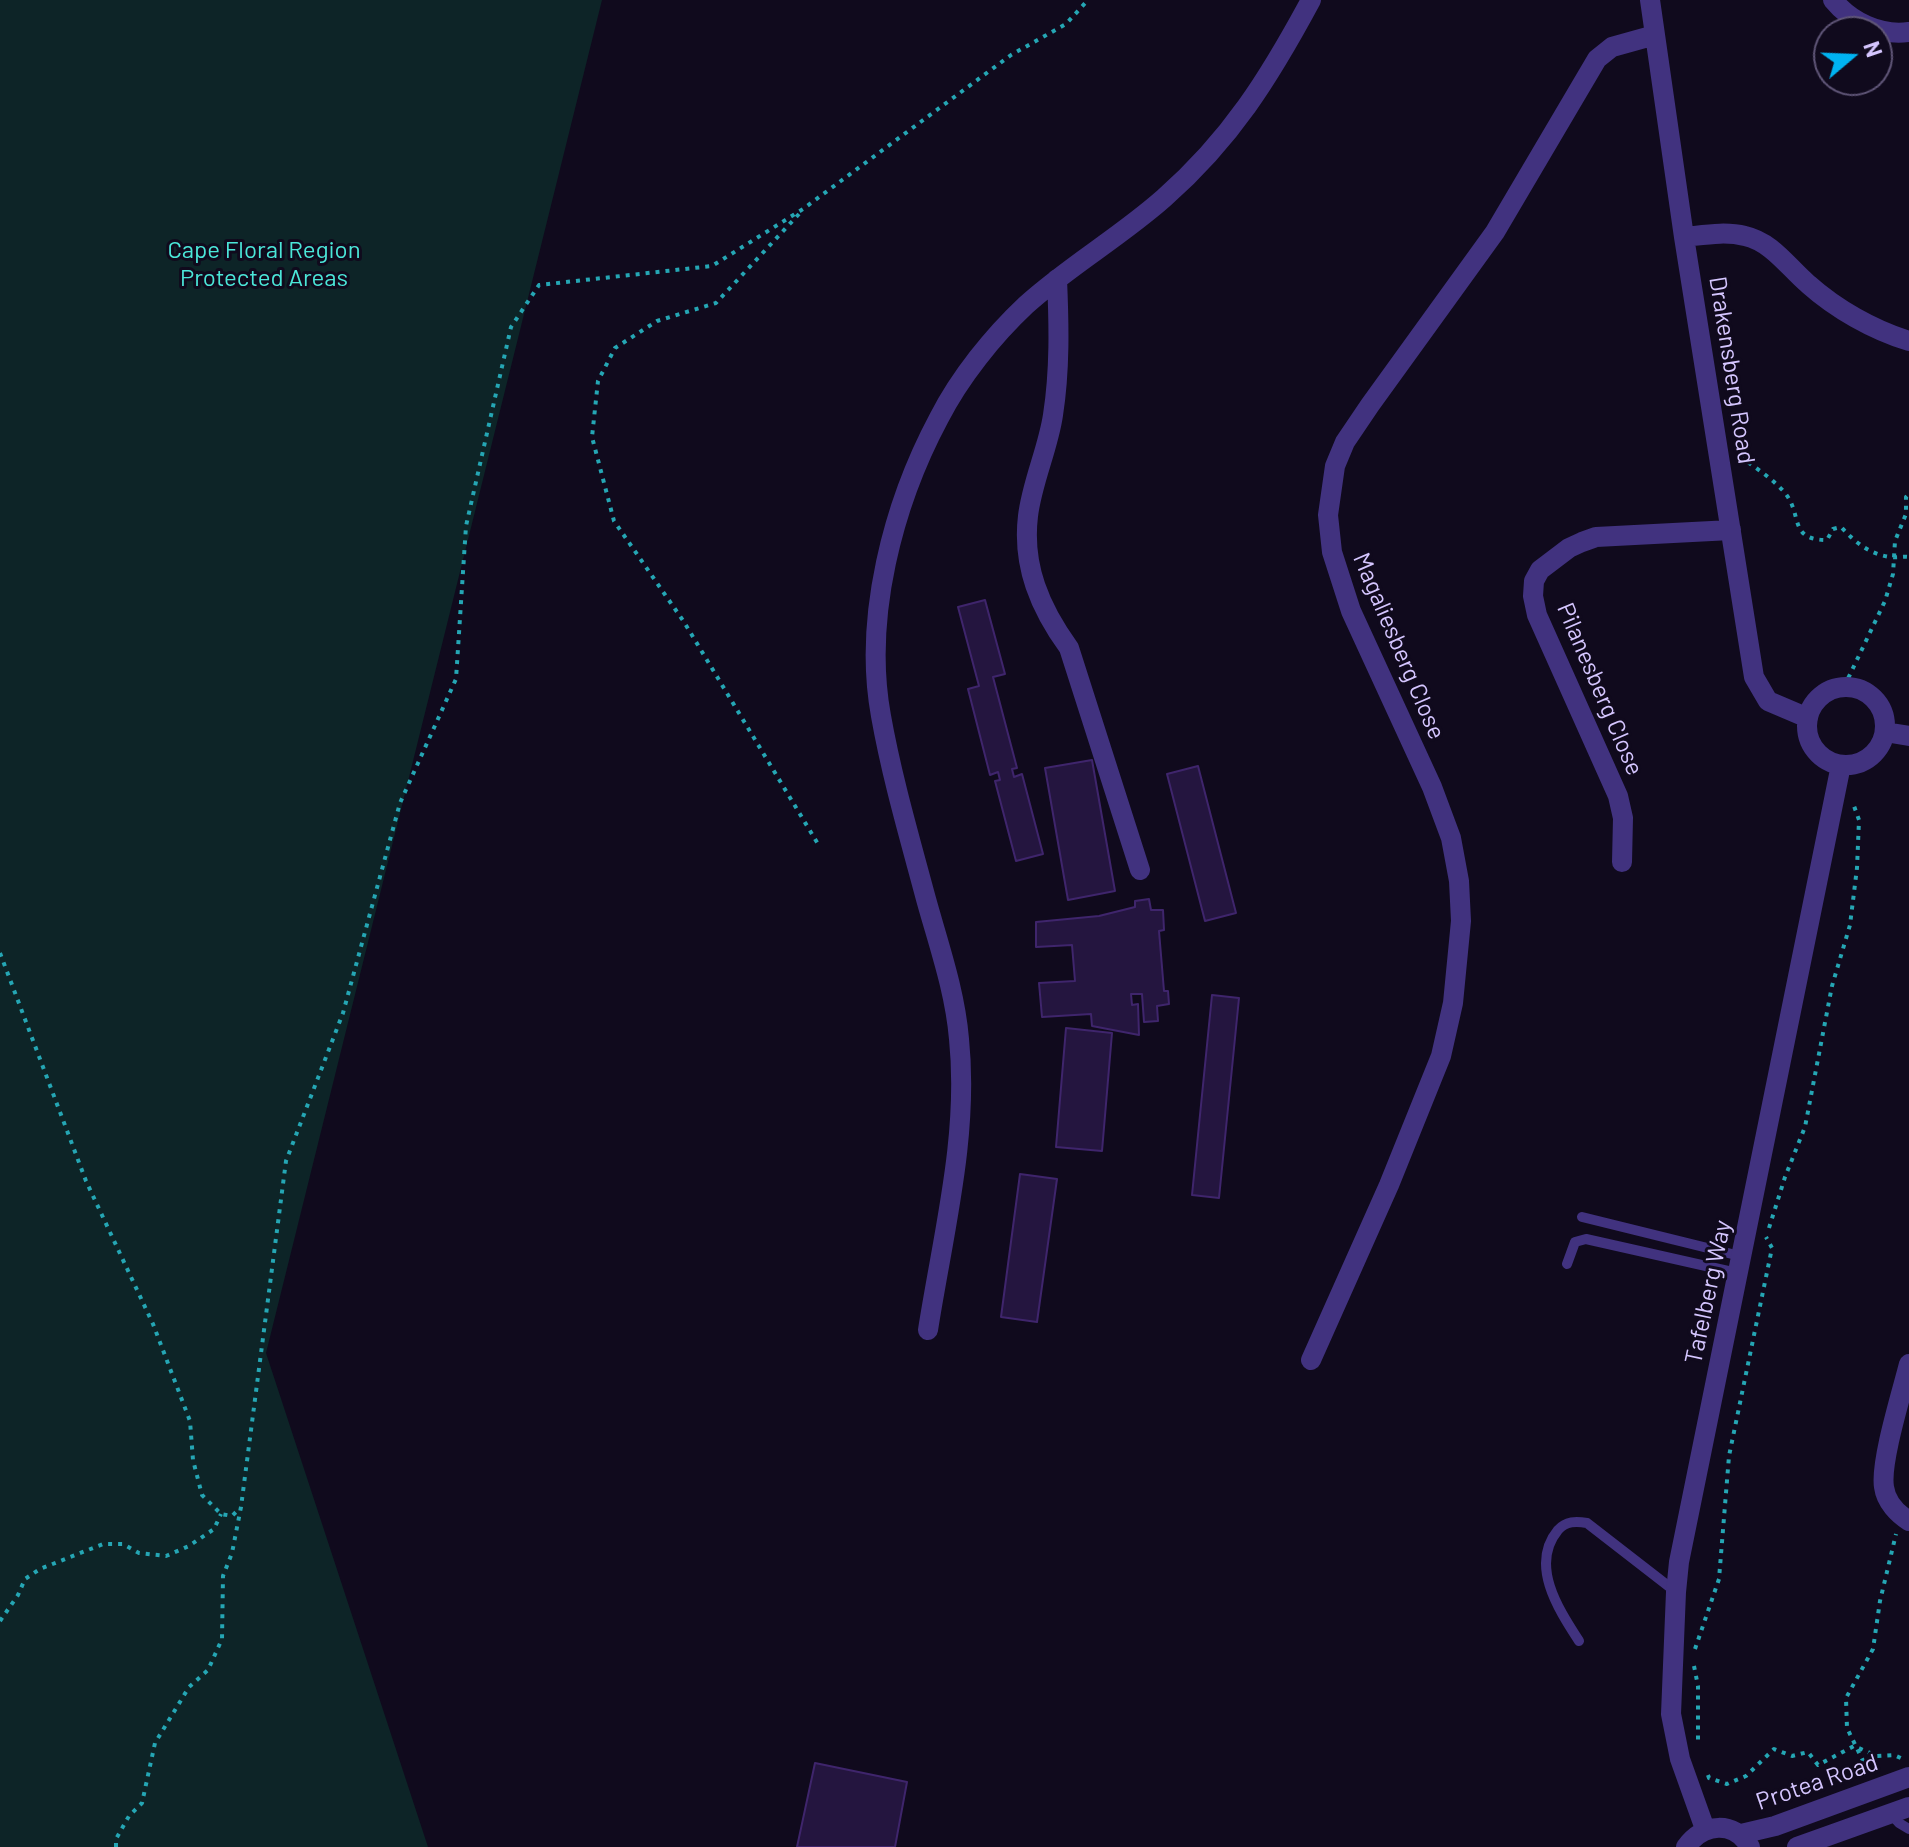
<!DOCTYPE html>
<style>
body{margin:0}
#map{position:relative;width:1909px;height:1847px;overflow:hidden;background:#100a1d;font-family:Barlow,sans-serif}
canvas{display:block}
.north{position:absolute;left:1813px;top:16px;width:80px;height:80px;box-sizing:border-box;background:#100a1d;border:2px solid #5f5577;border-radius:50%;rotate:71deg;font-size:22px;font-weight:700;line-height:32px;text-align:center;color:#d5c6ff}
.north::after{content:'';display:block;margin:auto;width:28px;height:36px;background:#00b3f1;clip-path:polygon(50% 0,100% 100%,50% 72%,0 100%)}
</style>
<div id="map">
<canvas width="1909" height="1847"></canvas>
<div class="north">N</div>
</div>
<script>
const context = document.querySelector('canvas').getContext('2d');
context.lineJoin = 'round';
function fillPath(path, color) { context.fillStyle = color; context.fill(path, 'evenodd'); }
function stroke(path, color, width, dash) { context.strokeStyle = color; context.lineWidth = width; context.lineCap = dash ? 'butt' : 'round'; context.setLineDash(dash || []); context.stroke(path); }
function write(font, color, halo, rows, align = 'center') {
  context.font = font + ' Barlow,sans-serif'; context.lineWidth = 6; context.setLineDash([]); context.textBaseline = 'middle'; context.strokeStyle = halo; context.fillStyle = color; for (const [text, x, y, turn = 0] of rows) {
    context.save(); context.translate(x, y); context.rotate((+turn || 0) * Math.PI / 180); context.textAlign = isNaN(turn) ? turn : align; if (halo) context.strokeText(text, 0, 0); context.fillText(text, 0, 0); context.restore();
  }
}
fillPath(new Path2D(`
 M0 0H602L266 1353 428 1847H0Z`), '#0d2427');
const building = new Path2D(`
 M985 600 1005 674 993 677 1017 768 1012 769 1014 777 1022 774 1043 854 1016 861 995 781 1000 780 998 772 990 775 968 689 979 686 958 607Z
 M1092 760 1115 891 1068 900 1045 768Z
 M1198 766 1236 913 1205 921 1167 774Z
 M1149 899 1151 910H1163L1164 930 1159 931 1164 991H1168L1169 1004 1157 1006 1158 1021 1144 1022 1142 994H1131L1132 1005 1138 1004 1139 1035 1092 1026 1091 1014 1042 1017 1039 983 1075 981 1072 945 1036 947V922L1099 916 1135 907V901Z
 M1212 995 1239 998 1219 1198 1192 1195Z
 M1066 1028 1112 1033 1102 1151 1056 1147Z
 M1020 1174 1057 1179 1037 1322 1001 1317Z
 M815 1763 907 1782 895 1847H797Z`);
fillPath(building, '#24153f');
stroke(building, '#3f256c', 2);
stroke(new Path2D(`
 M799 214 716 303 657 321 615 348 598 381 592 437 614 521 684 622 818 844
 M1740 457C1755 467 1773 479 1785 493 1803 515 1788 540 1827 540L1833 529 1841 527C1855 542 1869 554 1890 557 1897 558 1903 556 1909 557
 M1844 687 1885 601 1893 574 1895 541 1906 514V497L1909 494
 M0 953 86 1181 153 1324 190 1421 193 1460 202 1495 221 1514 232 1516 239 1509
 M1769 1228 1785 1177 1805 1127 1832 986 1850 925 1857 868 1859 820 1854 806
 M0 1621 18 1595 25 1579 40 1569 103 1544H123L139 1553 166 1556 189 1546 214 1529 221 1514
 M1695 1649 1719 1579 1729 1456 1772 1248 1766 1237
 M1694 1666 1698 1686V1740
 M1868 1771 1847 1728 1846 1698 1873 1649 1880 1601 1896 1534
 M1708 1775 1709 1778 1727 1784 1746 1776 1774 1749 1792 1756 1808 1752 1818 1765 1854 1746 1877 1756 1894 1755 1903 1759
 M116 1847V1839L129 1816 142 1803 155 1743 189 1687 208 1670 222 1639 223 1576 232 1553 241 1507 286 1161 343 1013 400 803 456 679 466 526 511 327 539 285 712 266 803 209 1011 55 1066 24 1088 0`), '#25a6b4', 4, [4, 6]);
stroke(new Path2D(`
 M1582 1217 1740 1256
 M1567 1264 1575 1242 1586 1239 1737 1273
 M1579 1641C1559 1610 1529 1565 1558 1530 1566 1521 1576 1521 1587 1523L1676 1592
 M1890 1813 1899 1823 1909 1829`), '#41327f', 10);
stroke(new Path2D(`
 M1650 0 1684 237 1754 677 1768 701 1808 718
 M1833 0C1851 22 1880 36 1909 32
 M1684 237C1704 235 1725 231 1745 236 1772 242 1788 267 1808 284 1836 309 1873 330 1909 341
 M1057 279C1059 325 1060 370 1053 415 1048 449 1032 482 1028 516 1022 566 1040 608 1069 648L1140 870
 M1807 726a39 39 0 1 1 78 0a39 39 0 1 1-78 0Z
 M1885 732 1909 736
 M1622 862 1623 818 1618 796 1537 615 1533 596 1534 581 1540 570 1569 548 1582 542 1596 537 1731 530
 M928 1330C943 1234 969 1136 959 1039 955 991 939 946 926 899 910 839 892 778 881 716 863 618 893 504 939 418 960 377 993 336 1026 305 1069 266 1120 237 1164 198 1231 139 1269 78 1311 0
 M1311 1360 1389 1185 1441 1056 1453 1003 1461 921 1459 881 1451 838 1432 787 1351 611 1332 552 1328 515 1335 466 1345 442 1370 405 1495 232 1597 59 1612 47 1655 35
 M1909 1364C1902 1392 1880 1462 1884 1487 1886 1502 1898 1514 1909 1521
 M1705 1829 1680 1759 1671 1714 1676 1592 1679 1562 1841 765
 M1741 1834 1775 1826 1909 1777
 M1686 1847C1703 1823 1734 1820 1750 1847
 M1797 1847 1909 1807`), '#41327f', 20);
write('24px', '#4be6d8', '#100a1d', [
 ["Cape Floral Region",264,250],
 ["Protected Areas",264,278]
]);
write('24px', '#d5c6ff', '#100a1d', [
 ["Drakensberg Road",1732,370,81],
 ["Magaliesberg Close",1399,646,67],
 ["Pilanesberg Close",1600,689,67],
 ["Tafelberg Way",1708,1292,-78],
 ["Protea Road",1817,1782,-19]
]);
</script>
